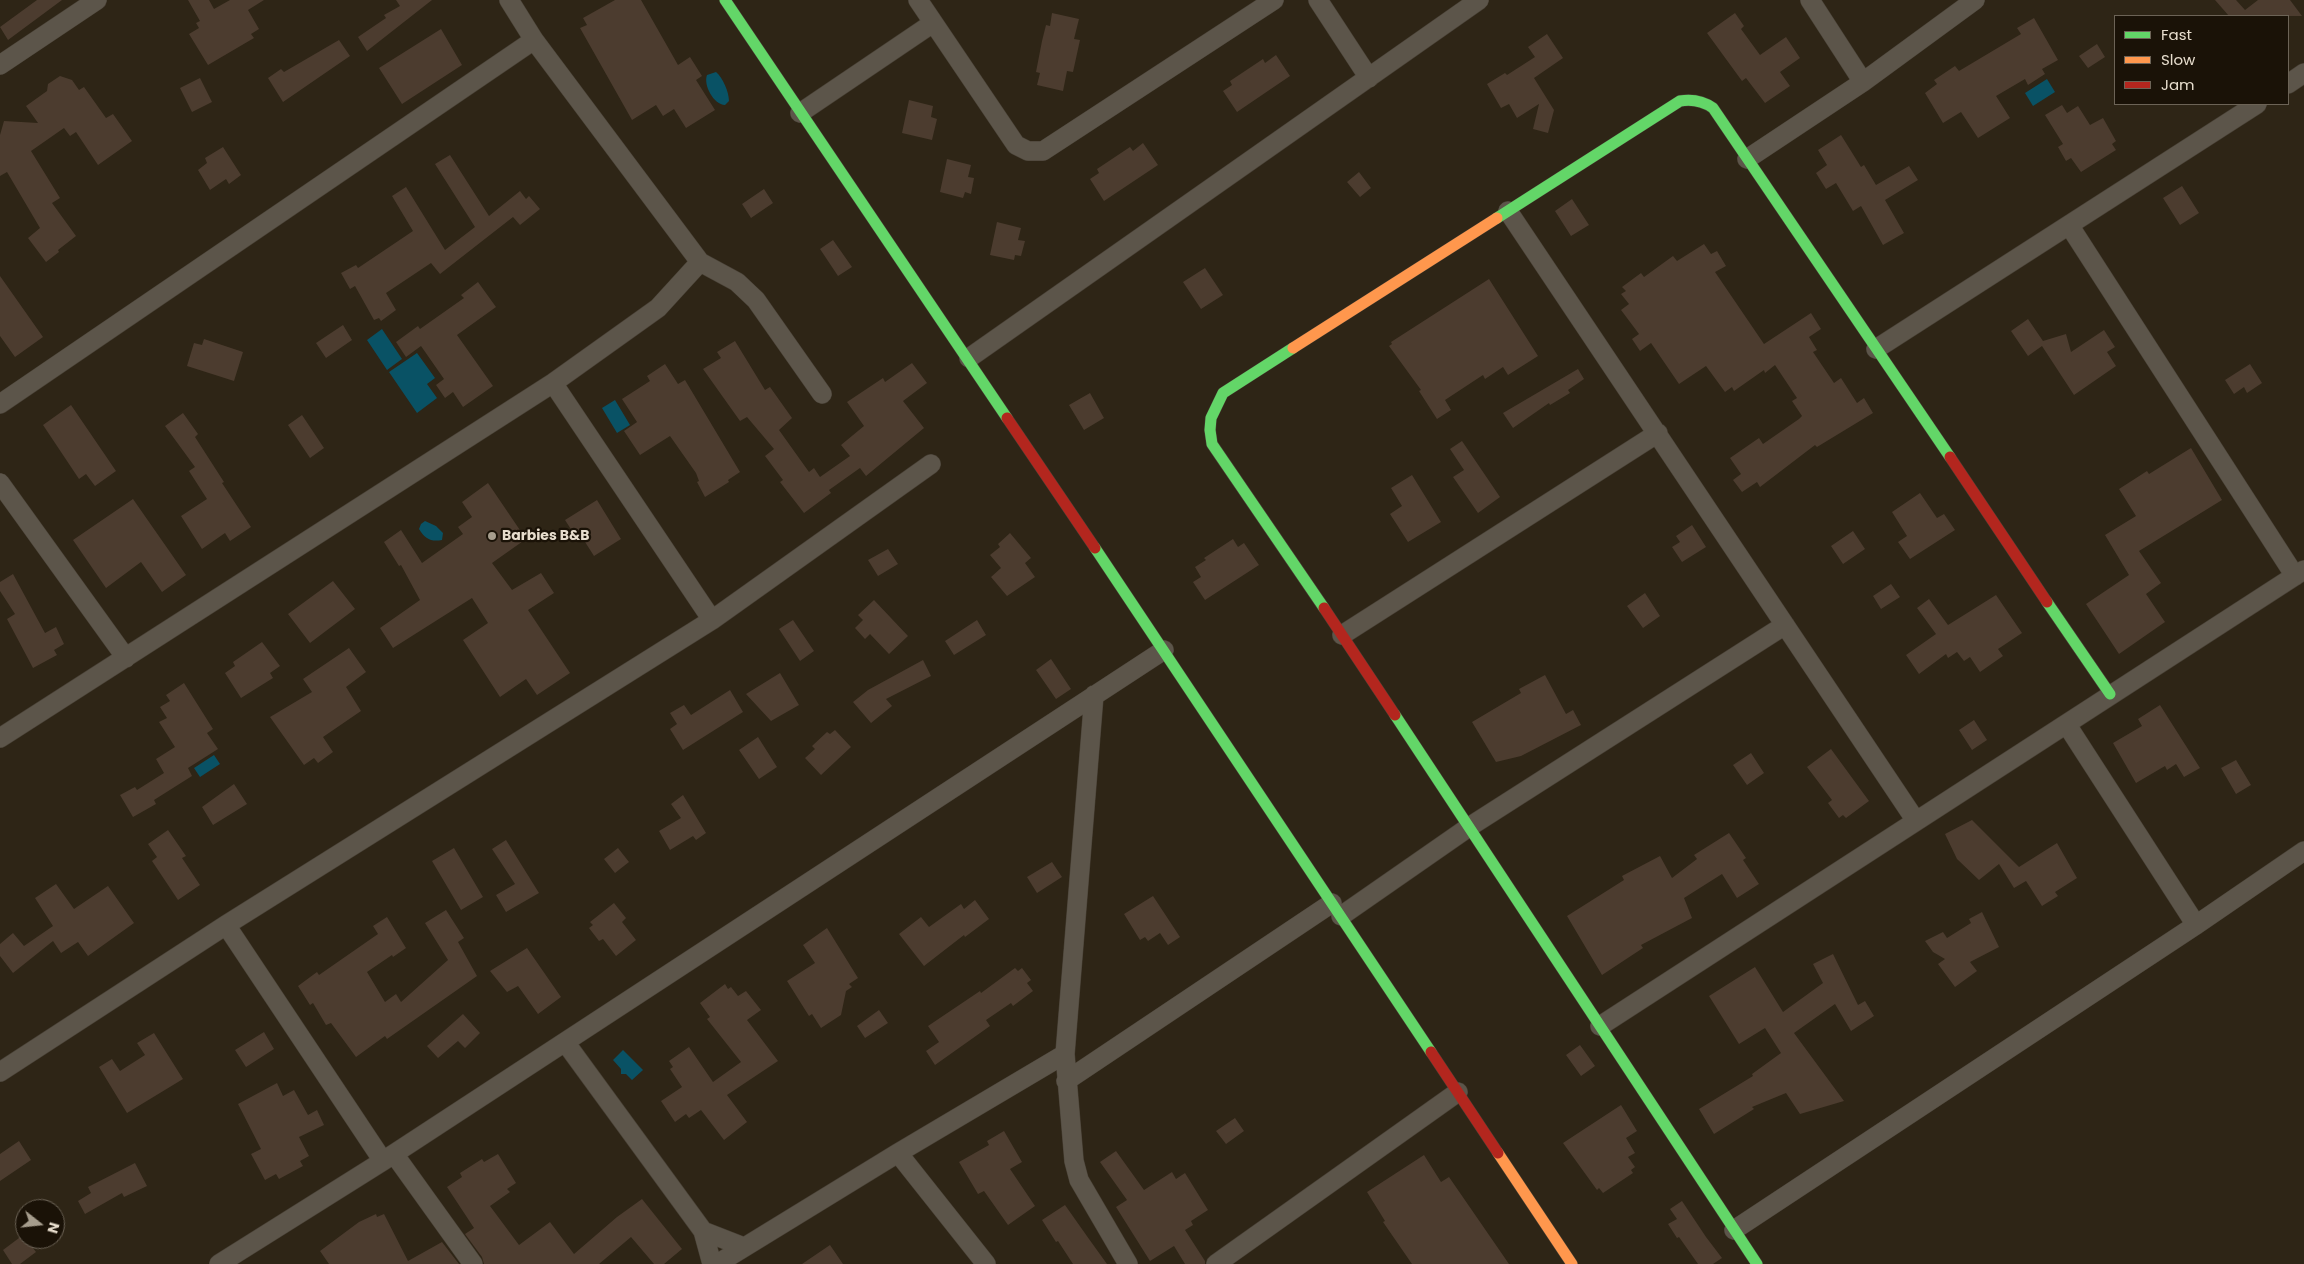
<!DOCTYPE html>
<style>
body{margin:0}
#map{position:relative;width:2304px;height:1264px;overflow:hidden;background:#2e2516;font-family:Poppins,sans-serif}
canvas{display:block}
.legend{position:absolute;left:2114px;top:15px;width:175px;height:90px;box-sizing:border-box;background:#1a1207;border:1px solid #6c6356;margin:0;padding:6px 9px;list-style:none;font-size:15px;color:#e7ddcd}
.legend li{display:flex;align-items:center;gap:10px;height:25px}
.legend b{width:25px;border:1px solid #6c6356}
.north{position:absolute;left:15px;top:1199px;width:50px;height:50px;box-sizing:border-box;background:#1a1207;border:1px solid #6c6356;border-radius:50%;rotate:106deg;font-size:14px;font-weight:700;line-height:20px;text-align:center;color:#e7ddcd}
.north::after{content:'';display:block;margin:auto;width:18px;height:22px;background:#a69d8d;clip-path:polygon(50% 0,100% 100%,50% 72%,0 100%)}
</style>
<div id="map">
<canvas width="2304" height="1264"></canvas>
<ul class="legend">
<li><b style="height:6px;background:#63d668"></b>Fast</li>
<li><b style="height:6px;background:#ff974d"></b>Slow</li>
<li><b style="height:6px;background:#b3261e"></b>Jam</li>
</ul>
<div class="north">N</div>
</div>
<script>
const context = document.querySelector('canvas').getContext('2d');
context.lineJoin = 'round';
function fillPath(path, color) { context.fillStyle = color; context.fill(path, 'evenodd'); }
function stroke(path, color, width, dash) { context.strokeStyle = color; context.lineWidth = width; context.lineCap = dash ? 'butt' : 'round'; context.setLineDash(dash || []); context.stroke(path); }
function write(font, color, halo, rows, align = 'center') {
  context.font = font + ' Poppins,sans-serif'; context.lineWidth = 4.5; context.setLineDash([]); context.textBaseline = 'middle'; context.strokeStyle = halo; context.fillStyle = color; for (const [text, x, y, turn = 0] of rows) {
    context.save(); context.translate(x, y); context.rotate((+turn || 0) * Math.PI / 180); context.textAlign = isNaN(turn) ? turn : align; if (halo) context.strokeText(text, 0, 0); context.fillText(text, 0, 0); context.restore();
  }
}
fillPath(new Path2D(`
 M716 72C723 78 729 92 729 101L725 105C714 105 703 85 707 75Z
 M2047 79 2055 92 2033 106 2025 93Z
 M382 329 402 359 387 370 367 340Z
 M417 353 435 378 427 384 437 398 417 413 389 372Z
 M615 400 630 425 617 433 602 408Z
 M425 521 436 526 443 533 442 540C431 542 425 539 419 529L421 524Z
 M214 755 220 764 200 777 194 768Z
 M623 1050 643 1070 632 1080 626 1074H621V1069L613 1060Z`), '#095265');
fillPath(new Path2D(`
 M37 0H62L8 40 0 27Z
 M188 0H209L214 9 230 0H264L248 10 259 29 251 34 254 38 208 65 189 34 199 28 196 23 200 21Z
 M396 0H432L367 51 358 37 386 18 384 15 400 6Z
 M615 0H641L678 65 690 57 702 76 696 80 715 110 686 128 674 109 663 116 656 105 632 120 580 28 587 25 583 18Z
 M2215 0H2236L2245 10 2258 0H2290L2302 16H2229Z
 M1052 13 1079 19 1074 39 1080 40 1073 72 1067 71 1063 91 1037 85 1040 73 1036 72 1042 41 1046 25 1050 26Z
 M1735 13 1744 26 1741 29 1760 55 1786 37 1800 58 1780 72 1790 86 1765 103 1746 78 1742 81 1707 33Z
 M2034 18 2058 60 2042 69 2045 74 2028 85 2025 79 1996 96 2010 118 1978 138 1961 112 1943 123 1925 93 1937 84 1934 80 1955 66 1959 71 2021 34 2017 28Z
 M441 29 462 65 402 104 379 68Z
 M1547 34 1563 58 1534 78 1554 110 1548 133 1533 129 1539 104 1517 118 1509 104 1501 108 1487 84 1505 73 1507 75 1535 57 1528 47Z
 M339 40 350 56 283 102 268 78 281 69 284 72Z
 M2097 44 2105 57 2088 68 2079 56Z
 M1276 55 1290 76 1237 112 1223 91 1232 85 1230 81 1263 59 1265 63Z
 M60 76 72 80 79 90 84 87 106 118 113 114 132 141 98 165 76 132 70 136 64 128 31 151 60 198 52 203 76 236 58 250 59 252 46 262 28 238 40 228 7 172 0 176V135L4 121 38 123 26 106 47 91 48 84Z
 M200 78 212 102 192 112 180 88Z
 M909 100 933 106 931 117 937 119 932 140 902 133Z
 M2062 105 2067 113 2078 106 2090 125 2103 118 2116 141 2112 144 2116 150 2081 172 2071 158 2066 161 2058 147 2063 144 2045 115Z
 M1841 135 1861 167 1864 165 1876 185 1909 166 1918 180 1885 200 1904 233 1883 245 1861 206 1853 211 1836 183 1826 189 1816 173 1827 165 1818 150Z
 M1143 143 1158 165 1104 201 1090 179 1099 173 1097 169 1130 147 1133 151Z
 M223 147 241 175 229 184 226 179 210 190 198 170 207 163 205 158Z
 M450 155 489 216 520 191 526 199 529 196 540 209 520 225 513 217 440 274 431 263 386 293 396 310 381 321 379 318 374 320 355 286 350 289 341 273 356 265 358 268 413 231 392 196 406 187 445 250 475 227 435 164Z
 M947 159 971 165 968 177 974 178 971 194 965 192 963 198 940 192Z
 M1359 172 1371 188 1360 197 1347 182Z
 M2182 186 2199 213 2180 225 2163 198Z
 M764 189 773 203 751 218 742 204Z
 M1572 199 1589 225 1571 236 1555 211Z
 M997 222 1021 228 1018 240 1025 241 1021 256 1015 255 1014 260 990 255Z
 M833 240 852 267 838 276 820 249Z
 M1704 244 1711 254 1717 251 1726 266 1715 272 1764 344 1811 313 1821 329 1809 337 1817 350 1813 352 1834 383 1841 378 1857 403 1864 398 1873 413 1817 447 1815 445 1760 487 1757 482 1742 492 1733 480 1741 474 1730 458 1759 438 1763 444 1799 419 1802 416 1792 401 1797 398 1775 365 1765 373 1764 370 1734 391 1732 387 1725 392 1706 366 1679 384 1651 343 1640 351 1632 339 1639 334 1621 310 1629 304 1621 294 1626 291 1622 287 1641 273 1644 277 1673 256 1677 261Z
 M1205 268 1223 295 1201 309 1183 282Z
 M0 276 43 337 15 357 0 336Z
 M1489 279 1538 356 1508 375 1503 367 1485 379 1483 375 1445 400 1451 410 1437 419 1419 391 1421 390 1389 346 1392 344 1391 342Z
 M478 282 496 307 457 335 493 386 463 407 453 392 445 398 436 385 444 379 421 346 406 357 396 342 418 326 420 329 464 298 461 295Z
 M2028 319 2043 341 2066 334 2071 352 2104 330 2115 347 2107 352 2116 366 2074 395 2042 346 2028 356 2011 331Z
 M343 325 352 340 326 358 316 343Z
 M204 339 243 352 234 381 187 366 194 343 202 345Z
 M735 341 765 390 770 387 792 418 779 430 809 472 814 468 820 477 850 456 841 445 864 426 847 402 883 378 885 382 912 363 927 383 903 401 924 428 866 476 860 468 829 490 831 493 804 513 780 482 783 480 765 456 774 449 747 417 740 421 703 369 721 358 717 352Z
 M665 364 678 384 685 380 740 472 728 480 729 482 705 497 697 482 699 481 696 473 670 436 640 455 624 431 637 422 622 399 650 381 647 376Z
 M2250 364 2262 383 2247 393 2244 387 2234 394 2225 380Z
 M1578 369 1584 379 1568 390 1570 393 1550 405 1549 403 1513 428 1503 413Z
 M1090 393 1104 418 1084 430 1069 405Z
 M71 405 116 471 95 486 86 474 79 479 43 425Z
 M183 413 198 434 195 437 224 482 222 483 251 527 230 541 225 533 202 549 181 516 207 499 189 471 195 467 165 426Z
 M302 415 324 448 310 458 288 425Z
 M1462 441 1500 497 1478 513 1453 477 1464 470 1450 449Z
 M2191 448 2222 500 2139 551 2161 583 2146 594 2165 622 2119 654 2086 604 2129 575 2105 535 2136 516 2119 489 2147 471 2149 474Z
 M1412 475 1441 522 1408 542 1390 514 1402 506 1391 488Z
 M488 483 526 539 492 563 512 590 541 573 554 593 528 610 570 673 537 695 526 679 500 697 463 640 488 623 472 598 393 648 380 628 420 600 401 565 399 566 384 542 401 530 422 563 463 534 458 527 472 517 462 502Z
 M1920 493 1937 518 1944 514 1955 530 1910 559 1898 542 1907 536 1892 512Z
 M133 499 186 575 162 592 141 562 106 588 73 540Z
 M597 500 621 539 594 556 578 531 574 534 565 520Z
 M1692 525 1706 547 1682 562 1672 547 1680 542 1676 536Z
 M1853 531 1865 549 1843 564 1831 546Z
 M1010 533 1031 558 1025 563 1035 577 1007 596 991 577 1001 568 990 555 1000 547 998 544Z
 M1233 539 1238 547 1244 543 1259 565 1205 600 1193 582 1201 577 1195 567 1206 560 1204 558Z
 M888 549 898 564 878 576 868 560Z
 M13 574 45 633 56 627 64 644 54 650 57 655 33 668 7 619 15 614 0 591V582Z
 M333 581 355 609 310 643 288 614Z
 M1891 584 1900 597 1881 609 1873 596Z
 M1645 593 1660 616 1643 628 1627 606Z
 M1996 595 2022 633 1998 649 2003 656 1980 672 1970 657 1964 661 1957 652 1948 658 1946 654 1919 674 1906 655 1936 634 1917 608 1929 599 1948 625Z
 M874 600 908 636 889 654 870 634 865 639 855 628 863 620 858 615Z
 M793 620 814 651 800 661 779 629Z
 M977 620 986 635 954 655 945 641Z
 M262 642 280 666 270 673 273 678 241 698 225 673 235 666 233 662Z
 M349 648 366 672 346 687 361 711 323 737 333 752 318 763 314 758 304 765 270 717 312 692 303 679Z
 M1051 659 1071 689 1056 699 1036 670Z
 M923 660 931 676 886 699 892 706 871 723 853 702 868 690Z
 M780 673 799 705 771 721 746 694Z
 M1545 675 1566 714 1573 710 1581 725 1521 756 1496 762 1472 722 1521 693 1519 689Z
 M184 683 213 729 207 733 218 749 188 768 192 776 154 800 156 804 133 817 120 795 135 787 137 790 164 773 156 759 175 747 159 722 167 718 160 707 170 701 166 695Z
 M730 690 743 712 683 750 670 729 677 724 670 713 684 705 691 715Z
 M2160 705 2200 768 2184 777 2176 764 2167 770 2165 766 2136 783 2113 743 2142 726 2138 719Z
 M1974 720 1987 740 1972 750 1959 730Z
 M835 730 851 747 821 775 805 758 815 749 812 746 827 732 830 734Z
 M758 737 777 767 759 779 739 750Z
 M1831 749 1869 801 1846 818 1843 815 1839 818 1828 803 1832 800 1807 767Z
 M1751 753 1764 773 1747 785 1733 765Z
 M2236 760 2251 785 2236 794 2221 768Z
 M234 784 247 804 213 825 202 807Z
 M683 795 706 833 696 840 693 836 670 850 659 831 681 818 671 804Z
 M1972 820 2019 867 2057 843 2077 878 2055 892 2058 896 2042 906 2026 881 2014 888 1999 864 1979 880 1957 859 1945 834Z
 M168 830 186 856 182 858 200 885 178 900 152 861 157 857 148 844Z
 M1729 833 1746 858 1743 860 1759 884 1737 898 1722 874 1684 898 1692 918 1641 945 1643 948 1602 975 1567 916 1624 880 1622 876 1660 856 1672 878 1697 859 1694 855Z
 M506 840 539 893 506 912 496 895 515 884 492 849Z
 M454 848 483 897 461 910 432 861Z
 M618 848 629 862 615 873 604 859Z
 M1052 862 1062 877 1037 893 1027 877Z
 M56 884 74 909 108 886 134 923 88 956 78 942 61 953 53 941 13 973 0 956V944L13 933 24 946 53 926 35 898Z
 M1153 896 1180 937 1168 945 1160 933 1148 941 1145 937 1140 940 1124 914Z
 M975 900 989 919 965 937 964 935 924 966 899 934 921 917 929 927 961 904 964 909Z
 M614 903 626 918 622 922 636 940 616 956 603 939 599 941 589 928 593 925 590 922Z
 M446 910 464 938 458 942 477 976 387 1039 385 1036 356 1057 331 1023 326 1025 313 1003 310 1005 298 986 317 972 319 975 378 934 373 926 387 917 406 948 393 957 392 955 367 972 385 1002 396 994 401 1002 448 960 425 923Z
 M1982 912 1999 947 1970 962 1977 971 1955 987 1938 964 1945 959 1933 952 1925 941 1943 932 1947 938 1971 923 1969 919Z
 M827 928 858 978 849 984 852 987 846 991 841 1015 821 1028 812 1014 809 1016 787 981 815 963 803 945Z
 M527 948 561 997 538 1014 518 986 507 992 490 971Z
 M1833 954 1858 1005 1865 1001 1874 1016 1851 1031 1835 1004 1794 1033 1844 1101 1800 1114 1786 1093 1752 1107 1754 1109 1714 1134 1699 1109 1753 1076 1752 1074 1781 1053 1765 1028 1739 1044 1709 996 1755 967 1783 1012 1823 983 1813 964Z
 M1015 968 1018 971 1022 968 1031 980 1027 983 1033 991 1013 1006 1011 1003 986 1020 990 1026 935 1065 926 1051 939 1042 928 1026 980 991 981 993Z
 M725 984 728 989 731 987 738 996 746 991 761 1010 747 1020 778 1061 727 1095 747 1122 724 1140 701 1110 689 1118 686 1114 675 1122 661 1101 682 1087 670 1069 673 1067 669 1061 689 1047 713 1082 741 1062 707 1019 710 1017 700 1003Z
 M879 1010 888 1023 865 1038 857 1026Z
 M463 1014 480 1033 465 1048 458 1041 438 1058 427 1046Z
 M264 1032 274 1049 246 1067 235 1050Z
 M154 1033 183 1079 127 1113 99 1067 112 1059 120 1071 145 1055 137 1043Z
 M1580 1045 1595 1066 1581 1076 1566 1055Z
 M277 1083 283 1096 294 1090 308 1115 317 1110 324 1125 299 1137 309 1156 300 1161 303 1166 279 1179 276 1174 265 1180 251 1154 261 1149 238 1104Z
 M1621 1105 1637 1131 1626 1138 1635 1153 1628 1157 1635 1167 1631 1170 1633 1173 1603 1193 1599 1188 1597 1190 1563 1143Z
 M1235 1118 1244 1131 1226 1144 1216 1131Z
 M1004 1131 1022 1162 1010 1169 1035 1206 1008 1225 984 1191 978 1194 959 1162 989 1145 987 1141Z
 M19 1141 31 1160 0 1181V1154Z
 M1116 1151 1144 1190 1172 1172 1176 1179 1185 1173 1208 1210 1191 1221 1193 1225 1185 1230 1205 1261V1264H1185L1174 1246 1150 1261 1116 1207 1127 1200 1100 1162Z
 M498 1154 516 1183 507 1189 510 1192 490 1206 519 1245 550 1222 574 1254 617 1217 642 1199 682 1249 664 1264H654L631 1237 599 1264H484L482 1257 465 1234 474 1228 447 1187 462 1177 460 1173 482 1159 484 1162Z
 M1424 1155 1441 1182 1449 1177 1509 1264H1412L1383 1222 1385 1221 1367 1192Z
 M135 1163 147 1186 124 1197 122 1193 85 1214 78 1201 91 1193 88 1187Z
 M1682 1201 1706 1237 1722 1258 1713 1264H1698L1679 1237 1677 1238 1668 1224 1677 1219 1670 1209Z
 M1065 1205 1089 1239 1107 1264H1073L1058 1241 1056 1242 1042 1220Z
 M376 1214 377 1217 384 1214 408 1261 442 1242 459 1264H329L320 1251 359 1222Z
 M23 1235 36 1252 20 1264H12L3 1250Z
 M830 1245 843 1264H802Z`), '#4c3c2f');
const street = new Path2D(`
 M509 0 534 40 700 262 737 282 756 300 822 394
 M918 0 1016 145 1028 151H1043L1274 0
 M1318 0 1369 78
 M1810 0 1863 82
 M0 65 97 0
 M2288 84 2304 73
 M800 113 933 23
 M1747 159 1863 82 1975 0
 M1508 211 1916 821
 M2069 225 2295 576
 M1876 349 2257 104
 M969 358 1479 0
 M553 383 712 620
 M0 404 534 40
 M0 483 126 658
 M1342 635 1658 433
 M1094 695 1065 1054 1074 1161 1079 1180 1128 1264
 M2067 725 2196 925
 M0 738 553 383 658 308 700 262
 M1341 916 1469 827 1785 625
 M226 925 383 1161
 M1600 1026 2304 570
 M565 1042 703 1231 712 1264
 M0 1072 226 925 712 620 931 464
 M1066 1081 1332 903
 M898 1153 986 1264
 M394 1154 473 1264
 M1734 1230 2196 925 2304 851
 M703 1231 744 1247
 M219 1264 383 1161 1164 650
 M717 1264 898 1153 1065 1054
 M1216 1264 1458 1092`);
const fast = new Path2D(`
 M725 0 1007 418
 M1497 218 1680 101C1692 99 1703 101 1713 108L1950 457
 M1293 348 1223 393 1211 418 1210 430 1212 444 1324 608
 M1095 548 1431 1052
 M2047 602 2110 694
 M1395 715 1757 1264`);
const slow = new Path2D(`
 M1293 348 1497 218
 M1498 1153 1572 1264`);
const jam = new Path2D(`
 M1007 418 1095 548
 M1950 457 2047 602
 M1324 608 1395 715
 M1431 1052 1498 1153`);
stroke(street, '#484035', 20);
stroke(fast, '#484035', 12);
stroke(slow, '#484035', 12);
stroke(jam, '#484035', 12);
stroke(street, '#5c554a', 19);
stroke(fast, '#63d668', 11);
stroke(slow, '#ff974d', 11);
stroke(jam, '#b3261e', 11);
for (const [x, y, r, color] of [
 [492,536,5,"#a69d8d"]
]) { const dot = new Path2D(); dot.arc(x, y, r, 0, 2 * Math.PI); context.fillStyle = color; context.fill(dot); stroke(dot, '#1a1207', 2); }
write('bold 14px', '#e7ddcd', '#1a1207', [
 ["Barbies B&B",502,536]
], 'left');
</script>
